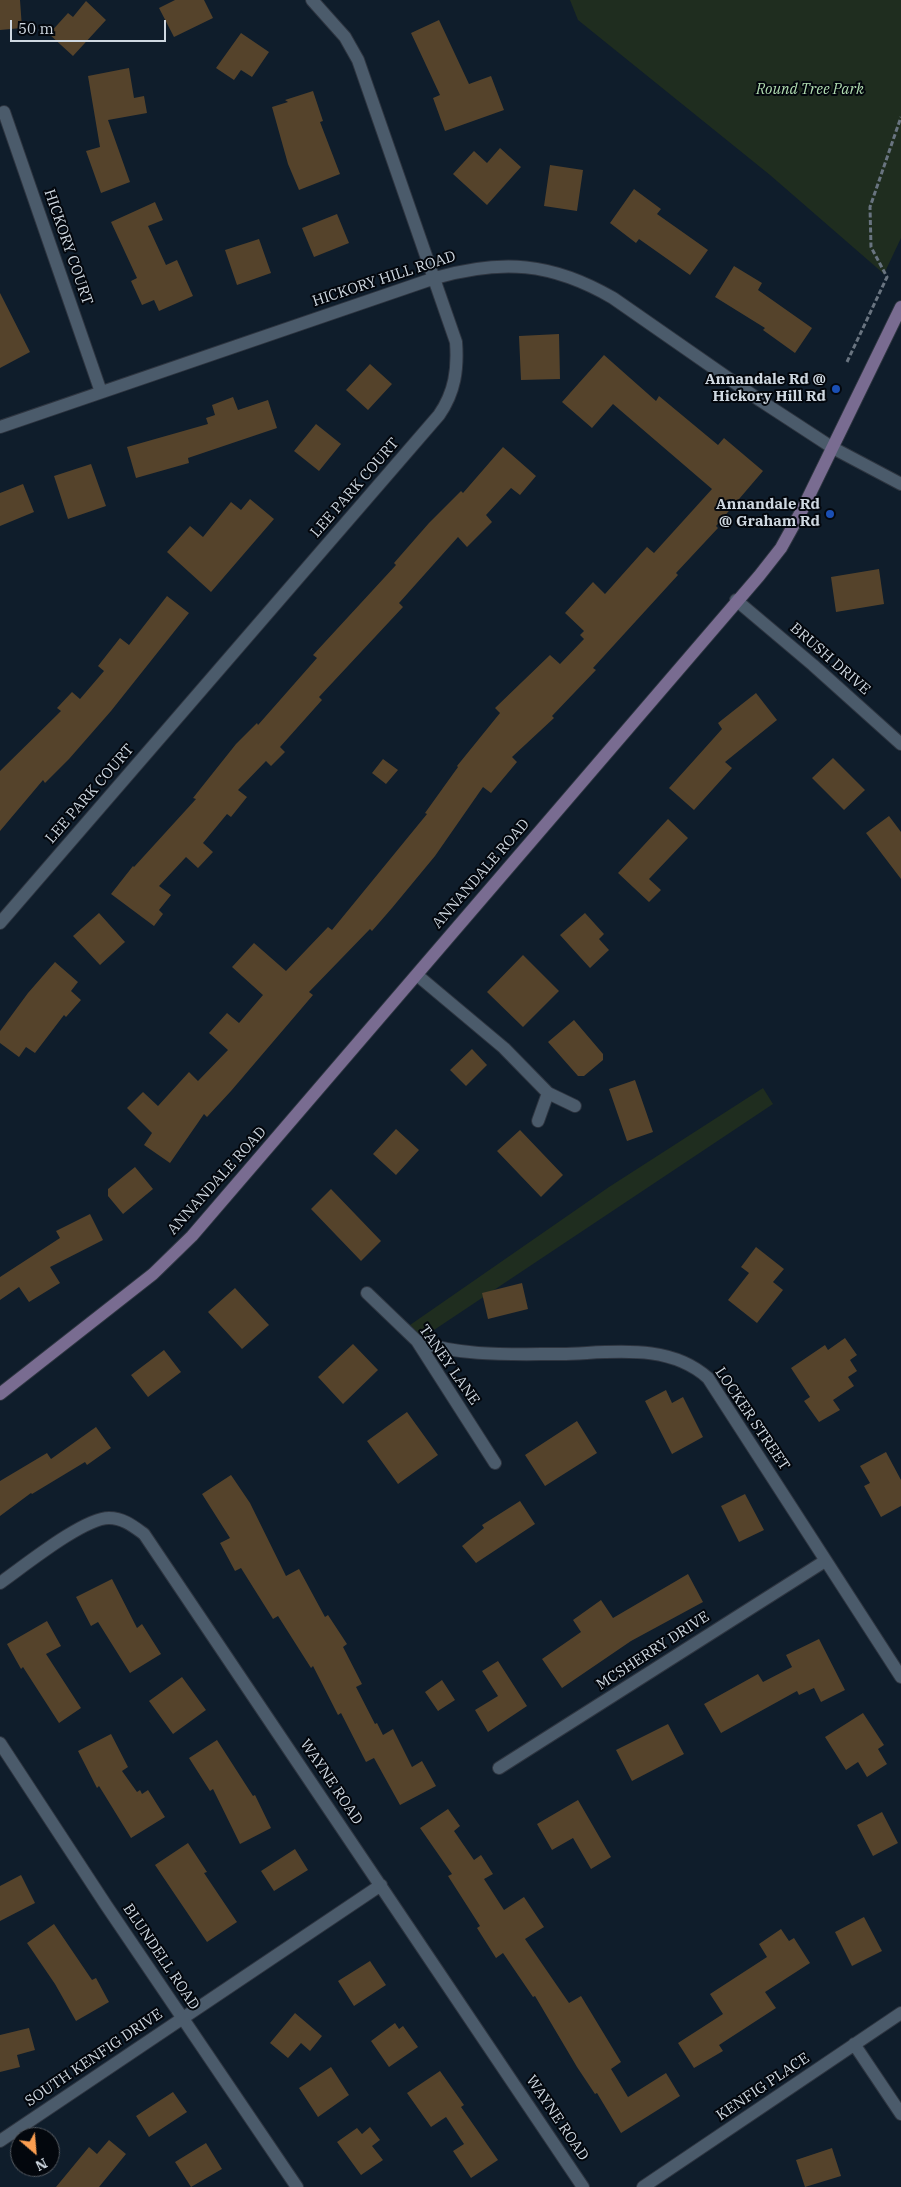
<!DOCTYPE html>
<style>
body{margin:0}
#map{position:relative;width:901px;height:2187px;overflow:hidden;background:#0f1d2b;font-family:"IBM Plex Serif",serif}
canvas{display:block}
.north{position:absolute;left:10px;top:2127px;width:50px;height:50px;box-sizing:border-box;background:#03070d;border:1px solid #555b62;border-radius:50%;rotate:153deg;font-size:14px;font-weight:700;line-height:20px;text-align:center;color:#cfd8e1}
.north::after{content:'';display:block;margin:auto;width:18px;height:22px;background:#fb9e51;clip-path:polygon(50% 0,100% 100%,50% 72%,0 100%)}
.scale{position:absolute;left:10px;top:20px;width:156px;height:22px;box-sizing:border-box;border:2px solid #cfd8e1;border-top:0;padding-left:6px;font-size:15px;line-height:18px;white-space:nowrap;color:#cfd8e1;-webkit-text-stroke:4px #03070d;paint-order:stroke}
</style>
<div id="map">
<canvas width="901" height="2187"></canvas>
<div class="north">N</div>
<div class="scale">50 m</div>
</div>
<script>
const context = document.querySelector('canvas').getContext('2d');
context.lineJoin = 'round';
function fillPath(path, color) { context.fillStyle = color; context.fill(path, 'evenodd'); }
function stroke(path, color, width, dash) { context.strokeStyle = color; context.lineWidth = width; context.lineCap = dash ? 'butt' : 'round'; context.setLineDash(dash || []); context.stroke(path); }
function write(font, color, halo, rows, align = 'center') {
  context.font = font + ' "IBM Plex Serif",serif'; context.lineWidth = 4; context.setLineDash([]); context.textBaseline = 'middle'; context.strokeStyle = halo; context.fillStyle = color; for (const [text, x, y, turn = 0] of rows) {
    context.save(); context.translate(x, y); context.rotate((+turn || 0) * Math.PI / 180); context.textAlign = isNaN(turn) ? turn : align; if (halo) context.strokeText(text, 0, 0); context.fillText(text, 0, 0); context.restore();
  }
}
fillPath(new Path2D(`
 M570 0H901V238L884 274 770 175 578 20Z
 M763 1088 773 1104 422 1338 410 1325 609 1187Z`), '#1f2d1f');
fillPath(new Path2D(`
 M0 0H20L22 28 0 30Z
 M175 0H204L213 18 174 37 159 8Z
 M86 1 106 20 73 56 49 34 68 13 73 17Z
 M439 20 469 84 491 76 504 110 445 131 433 98 440 95 411 33Z
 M241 33 269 52 252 77 241 70 234 80 216 68Z
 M129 68 134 98 144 96 147 113 108 120 130 182 101 193 86 151 100 147 88 76Z
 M313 91 323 121 320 122 340 174 299 190 288 164 272 107 288 102 285 100Z
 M500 148 521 167 487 205 453 174 474 151 487 163Z
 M550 165 583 170 577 211 544 206Z
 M634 189 661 209 657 214 708 250 690 275 639 239 636 243 610 223Z
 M155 202 163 220 148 226 166 265 177 260 193 296 159 311 154 300 142 305 131 281 137 278 111 222Z
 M337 214 349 243 314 257 302 228Z
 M259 239 271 273 237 285 225 250Z
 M734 266 762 283 758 290 812 328 795 353 763 330 765 328 715 297Z
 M0 293 30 352 0 368Z
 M559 334 560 379 521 380 519 336Z
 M604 355 656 401 659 396 718 445 724 438 763 471 716 526 718 528 676 573 678 575 593 668 596 670 552 716 554 718 512 757 517 762 491 793 483 787 435 856 392 908 372 931 370 929 309 992 313 995 231 1091 207 1117 204 1114 170 1163 144 1145 152 1133 127 1108 143 1092 158 1106 189 1072 198 1081 228 1050 209 1033 227 1013 239 1023 263 995 232 967 254 943 286 971 328 927 332 930 427 814 425 813 458 767 457 766 500 713 495 708 550 655 560 664 584 639 580 635 584 631 565 613 593 582 605 594 647 547 654 553 712 489 613 404 592 428 562 402Z
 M370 364 392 384 368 410 346 390Z
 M233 397 238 410 268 400 277 428 188 458 189 463 136 478 127 447 208 424 206 418 215 415 212 405Z
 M316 424 341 444 319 471 294 451Z
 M503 447 536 476 520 495 511 488 486 515 492 522 467 547 458 537 399 603 403 607 319 697 322 700 280 747 285 752 271 766 266 761 238 790 247 797 231 817 227 814 203 843 213 852 198 868 186 857 159 886 171 895 159 910 163 914 154 926 111 894 133 866 134 867 196 799 193 798 236 744 257 723 258 725 317 658 313 655 396 565 394 563 429 523 461 491 463 493Z
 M91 464 106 506 68 519 54 476Z
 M23 484 34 512 0 526V493Z
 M250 499 274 519 211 592 167 552 190 526 203 537 231 502 241 510Z
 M879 569 884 604 836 612 831 577Z
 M167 596 189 613 111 711 69 759 45 783 43 780 0 831V771L61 711 57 708 72 692 80 699 104 671 98 666 120 638 129 645Z
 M756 693 777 720 725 762 732 768 694 810 669 788 722 729 718 723Z
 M833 758 865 790 844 810 812 778Z
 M383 759 398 770 386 784 372 773Z
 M889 816 901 832V879L866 833Z
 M668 819 688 838 649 879 661 890 649 902 618 873Z
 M99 913 125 942 100 965 73 936Z
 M585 913 604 934 599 939 609 950 590 968 560 935Z
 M523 955 559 991 523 1027 487 992Z
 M55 962 78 982 71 991 81 1000 66 1017 64 1015 35 1053 26 1047 19 1057 0 1043V1031L28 993Z
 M574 1020 603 1054V1060L584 1076H578L548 1042Z
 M472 1049 487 1065 466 1086 450 1070Z
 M635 1080 653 1132 627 1141 609 1089Z
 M396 1129 419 1150 396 1175 373 1154Z
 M520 1130 563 1175 541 1197 497 1151Z
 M135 1167 153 1189 123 1214 108 1196V1189Z
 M331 1189 381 1241 361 1261 311 1209Z
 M90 1214 103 1240 50 1267 60 1283 29 1302 19 1287 0 1300V1277L60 1238 56 1231Z
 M756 1247 784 1269 773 1282 783 1290 757 1323 728 1300 749 1273 741 1267Z
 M522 1283 528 1309 488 1319 482 1293Z
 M235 1288 269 1325 242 1349 208 1312Z
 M845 1338 857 1355 850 1360 857 1371 848 1377 854 1386 833 1400 840 1410 819 1422 804 1401 810 1397 791 1368 825 1345 828 1350Z
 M353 1344 378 1370 343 1404 318 1377Z
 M164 1350 181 1372 148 1397 131 1375Z
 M666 1390 672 1403 683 1397 703 1437 672 1454 645 1401Z
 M407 1412 438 1455 398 1484 367 1441Z
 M577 1421 597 1453 545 1486 525 1455Z
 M96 1427 111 1448 87 1465 85 1462 32 1494 31 1493 0 1516V1481L47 1453 51 1459Z
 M886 1452 901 1480V1506L881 1517 864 1486 870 1483 860 1466Z
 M231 1475 250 1503 286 1576 299 1569 325 1617 328 1615 347 1644 343 1647 362 1684 356 1687 375 1724 377 1723 383 1735 393 1729 412 1767 422 1761 436 1786 400 1805 374 1758 366 1762 341 1713 338 1715 313 1666 311 1668 278 1616 273 1619 241 1568 235 1571 220 1543 230 1538 202 1494Z
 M745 1494 764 1530 739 1542 721 1506Z
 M520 1501 535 1524 476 1563 462 1546 484 1528 482 1525Z
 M688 1574 703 1602 631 1641 562 1688 542 1659 581 1632 573 1620 601 1600 613 1618Z
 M112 1579 137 1628 142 1624 161 1654 130 1673 98 1622 91 1626 76 1597Z
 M47 1621 61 1646 46 1654 81 1708 59 1723 23 1667 21 1669 7 1644Z
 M819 1639 845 1690 821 1702 814 1688 799 1695 797 1691 721 1733 704 1704 758 1674 763 1682 792 1667 786 1655Z
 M498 1661 527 1706 488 1732 475 1710 498 1696 482 1671Z
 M182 1677 206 1710 173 1734 149 1701Z
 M442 1680 455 1700 438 1711 425 1692Z
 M863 1713 884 1745 878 1749 887 1764 867 1777 858 1762 846 1770 825 1737Z
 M668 1724 684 1754 632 1781 616 1750Z
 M111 1734 128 1767 122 1771 137 1792 140 1790 142 1794 148 1790 165 1817 131 1838 99 1786 97 1788 78 1751Z
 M217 1740 253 1796 255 1795 271 1828 240 1844 213 1789 210 1791 189 1758Z
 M578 1800 611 1857 591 1869 573 1838 552 1850 537 1824Z
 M448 1809 460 1826 454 1831 474 1860 481 1855 493 1874 484 1879 504 1910 524 1897 544 1927 525 1939 569 2003 581 1996 621 2062 611 2069 628 2097 666 2073 680 2096 621 2133 597 2093 595 2094 577 2067 535 1996 533 1997 503 1953 496 1958 477 1928 480 1926 448 1876 452 1874 420 1828Z
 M882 1812 898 1843 873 1856 857 1825Z
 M188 1843 207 1872 204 1873 237 1922 207 1942 155 1865Z
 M295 1849 308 1870 274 1891 261 1871Z
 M21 1875 35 1903 0 1921V1886Z
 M864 1917 882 1951 852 1966 835 1932Z
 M54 1924 92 1980 96 1978 109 2002 76 2021 55 1984 27 1943Z
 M781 1929 789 1941 794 1938 810 1963 765 1992 776 2008 719 2045 723 2051 694 2068 678 2043 723 2014 710 1994 767 1957 759 1944Z
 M370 1961 386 1985 354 2006 338 1981Z
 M295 2013 322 2036 310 2051 301 2043 288 2058 270 2043Z
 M395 2023 399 2029 403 2026 418 2047 389 2067 371 2041Z
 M29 2028 35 2050 17 2055 20 2067 0 2072V2035Z
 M331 2067 349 2095 318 2117 299 2088Z
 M440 2071 464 2105 461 2107 498 2160 471 2178 453 2151 464 2144 446 2117 431 2127 407 2093Z
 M173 2092 187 2112 149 2137 136 2116Z
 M370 2127 380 2140 372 2146 383 2160 361 2175 337 2142 357 2128 362 2134Z
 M109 2140 126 2154 99 2187H56L89 2147 97 2154Z
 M206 2143 222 2169 191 2187 175 2162Z
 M832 2148 841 2176 805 2187 796 2160Z`), '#55432b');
const service = new Path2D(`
 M417 975 504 1048 548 1093 575 1106
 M538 1121 548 1093`);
const minor = new Path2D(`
 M4 112 101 392
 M0 427 435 278C502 259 551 262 613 298L761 401 833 448
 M736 600 813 665 901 744
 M0 923 439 415C455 392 458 369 456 342L358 60 345 37 312 0
 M367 1293 417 1341 495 1463
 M417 1341C462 1357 513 1354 561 1354 610 1353 668 1342 708 1378L901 1677
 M0 1583C23 1567 83 1518 109 1518 123 1518 133 1526 144 1534L583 2187
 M0 1743 106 1905 297 2187
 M499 1768 825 1561
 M854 2044 901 2114
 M0 2141 381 1885
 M643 2187 901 2013`);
const tertiary = new Path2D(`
 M833 448 901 484`);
const secondary = new Path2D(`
 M0 1394 153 1274 192 1236 759 576 781 548 802 510 901 307`);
stroke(service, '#2e3540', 14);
stroke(minor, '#2e3540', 14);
stroke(tertiary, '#2e3540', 14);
stroke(secondary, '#2e3540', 14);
stroke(new Path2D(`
 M847 362 887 277 871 247 870 207 901 117`), '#697480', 3, [5, 2.5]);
stroke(service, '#4b5b6b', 12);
stroke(minor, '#4b5b6b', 12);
stroke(tertiary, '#4b5b6b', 12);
stroke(secondary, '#796c91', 12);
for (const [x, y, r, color] of [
 [836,389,5,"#1a4fb4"],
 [830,514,5,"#1a4fb4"]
]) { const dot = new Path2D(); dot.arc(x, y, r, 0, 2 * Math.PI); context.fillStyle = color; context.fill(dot); stroke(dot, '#03070d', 2); }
write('italic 15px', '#b1dcb1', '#03070d', [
 ["Round Tree Park",810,90]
]);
write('15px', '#cfd8e1', '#03070d', [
 ["HICKORY COURT",68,247,71],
 ["HICKORY HILL ROAD",384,279,-18],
 ["LEE PARK COURT",355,488,-49],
 ["BRUSH DRIVE",830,659,41],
 ["LEE PARK COURT",90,794,-49],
 ["ANNANDALE ROAD",481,874,-49],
 ["ANNANDALE ROAD",217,1181,-48],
 ["TANEY LANE",449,1365,55],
 ["LOCKER STREET",752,1419,56],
 ["MCSHERRY DRIVE",653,1651,-33],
 ["WAYNE ROAD",331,1782,56],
 ["BLUNDELL ROAD",161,1957,56],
 ["SOUTH KENFIG DRIVE",94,2058,-34],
 ["KENFIG PLACE",763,2087,-34],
 ["WAYNE ROAD",557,2118,56]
]);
write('bold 15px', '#cfd8e1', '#03070d', [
 ["Annandale Rd @",826,380],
 ["Hickory Hill Rd",826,397],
 ["Annandale Rd",820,505],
 ["@ Graham Rd",820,522]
], 'right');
</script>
